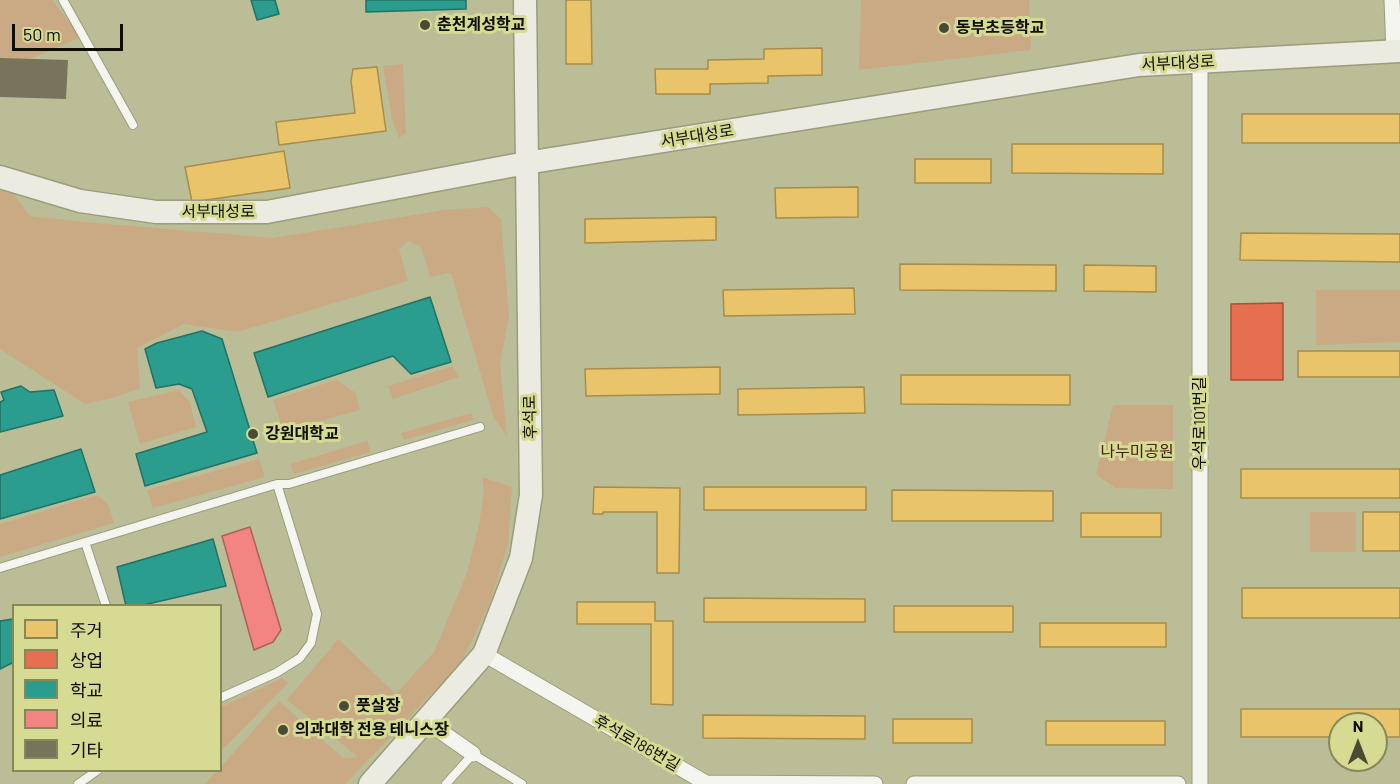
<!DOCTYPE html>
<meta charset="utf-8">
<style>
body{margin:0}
#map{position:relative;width:1400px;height:784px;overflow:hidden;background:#bbbd97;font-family:Barlow,"Noto Sans KR",sans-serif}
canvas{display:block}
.legend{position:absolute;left:12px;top:604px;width:210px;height:168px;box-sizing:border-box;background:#d6da93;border:2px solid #868858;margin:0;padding:8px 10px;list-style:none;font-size:18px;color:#0d0d00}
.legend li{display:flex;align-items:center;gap:12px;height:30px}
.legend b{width:30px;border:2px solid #868858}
.north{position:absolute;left:1328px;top:712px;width:60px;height:60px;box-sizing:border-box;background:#d6da93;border:2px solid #868858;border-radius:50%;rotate:0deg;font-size:16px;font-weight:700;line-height:24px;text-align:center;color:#0d0d00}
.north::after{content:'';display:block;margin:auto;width:21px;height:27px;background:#4a4b35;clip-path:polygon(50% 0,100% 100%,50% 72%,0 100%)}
.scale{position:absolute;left:12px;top:24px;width:111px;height:27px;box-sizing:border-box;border:3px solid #0d0d00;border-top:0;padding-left:8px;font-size:18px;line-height:21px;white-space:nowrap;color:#0d0d00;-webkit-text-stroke:4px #d6da93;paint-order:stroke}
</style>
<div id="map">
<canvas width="1400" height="784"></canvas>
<ul class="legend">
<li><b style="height:16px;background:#e9c46a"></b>주거</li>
<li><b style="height:16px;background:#e76f51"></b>상업</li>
<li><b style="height:16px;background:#2a9d8f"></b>학교</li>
<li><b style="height:16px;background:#f28482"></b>의료</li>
<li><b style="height:16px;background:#777459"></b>기타</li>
</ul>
<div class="north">N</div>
<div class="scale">50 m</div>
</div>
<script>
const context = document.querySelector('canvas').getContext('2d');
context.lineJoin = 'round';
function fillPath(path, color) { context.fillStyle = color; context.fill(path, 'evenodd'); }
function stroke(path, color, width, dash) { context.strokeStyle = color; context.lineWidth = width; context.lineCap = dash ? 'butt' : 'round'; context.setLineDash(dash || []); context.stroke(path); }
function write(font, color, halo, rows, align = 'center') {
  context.font = font + ' Barlow,"Noto Sans KR",sans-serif'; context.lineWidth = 6; context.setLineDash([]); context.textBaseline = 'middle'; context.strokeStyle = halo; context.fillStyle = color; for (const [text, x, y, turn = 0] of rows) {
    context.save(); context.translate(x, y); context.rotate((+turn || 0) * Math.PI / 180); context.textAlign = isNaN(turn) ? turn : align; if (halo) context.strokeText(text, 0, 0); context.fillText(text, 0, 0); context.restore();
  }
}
fillPath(new Path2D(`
 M0 0H52L81 37 0 72Z
 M861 0H1029L1031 50 859 70Z
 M403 64 406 134 399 138 392 119 383 66Z
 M0 176 30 216 84 222 273 238 445 210 488 207 501 219 509 316 500 364 507 437 493 416 451 273 430 277 421 247 408 241 399 249 408 281 238 332 184 324 137 348 140 388 116 397 85 404 0 349Z
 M1316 290H1400V342L1316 345Z
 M453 366 459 377 393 399 388 386Z
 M336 380 356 393 360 410 283 431 273 400Z
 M179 390 190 403 196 427 140 444 128 402Z
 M1113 405H1173V489L1115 488 1096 474Z
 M471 413 474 420 404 440 401 433Z
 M367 441 371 452 294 474 290 464Z
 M259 459 265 477 153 508 147 490Z
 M482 477 512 487 508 544 489 605 461 663 345 784H205L217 771 220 770 221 767 279 701 343 758 358 757 287 700 338 639 396 694 434 652 467 573 479 525 484 490Z
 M97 495 108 504 114 523 0 557V524Z
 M1310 512H1356V552H1310Z
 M282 678 288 683 221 751V707Z`), '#caaa85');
const homes = new Path2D(`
 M566 0H591L592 64H566Z
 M822 48V75L768 76V83L710 84V94H656L655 69H708V60L764 59V49Z
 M377 67 386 131 279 145 276 122 355 113 351 81 353 69Z
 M1242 114H1400V143H1242Z
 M1012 144H1163V174L1012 173Z
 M284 151 290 188 192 202 185 167Z
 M915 159H991V183H915Z
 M858 187V217L776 218 775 188Z
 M716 217V240L585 243V219Z
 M1241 233 1400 234V262L1240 260Z
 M900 264 1056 265V291L900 290Z
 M1084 265 1156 266V292L1084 291Z
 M854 288 855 314 724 316 723 290Z
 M1298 351H1400V377H1298Z
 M720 367V394L586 396 585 369Z
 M901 375H1070V405L901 404Z
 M864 387 865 413 738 415V389Z
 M1241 469H1400V498H1241Z
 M594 487 680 488 679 573H657V512H603V514H593Z
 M704 487H866V510H704Z
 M892 490 1053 491V521H892Z
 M1363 512H1400V551H1363Z
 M1081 513H1161V537H1081Z
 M1242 588H1400V618H1242Z
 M704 598 865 599V622H704Z
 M577 602H655V621H673V705L651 704V624H577Z
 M894 606H1013V632H894Z
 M1040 623H1166V647H1040Z
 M1241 709H1400V737H1376V724H1340V737H1241Z
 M703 715 865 716V739L703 738Z
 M893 719H972V743H893Z
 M1046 721H1165V745H1046Z`);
fillPath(homes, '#e9c46a');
stroke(homes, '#a78d4a', 1.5);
const shops = new Path2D(`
 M1283 303V380H1231V304Z`);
fillPath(shops, '#e76f51');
stroke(shops, '#a65239', 1.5);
const schools = new Path2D(`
 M251 0H275L279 14 257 20Z
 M366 0H466V9L366 12Z
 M430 297 451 362 411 374 393 356 268 397 254 353Z
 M202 331 222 339 257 453 145 486 136 454 207 432 192 389 179 384 156 388 145 349 157 343Z
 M21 386 30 392 54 390 63 416 0 432V402L4 400 1 392Z
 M81 449 95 492 0 519V475Z
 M213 539 226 586 139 606H126L117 567Z
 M13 619 14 662 0 669V621Z`);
fillPath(schools, '#2a9d8f');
stroke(schools, '#217264', 1.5);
const health = new Path2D(`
 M250 527 281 630 273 642 254 650 222 536Z`);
fillPath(health, '#f28482');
stroke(health, '#ad605b', 1.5);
fillPath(new Path2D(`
 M0 58 68 60 66 99 0 97Z`), '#777459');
const lane = new Path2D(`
 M63 0 133 125
 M85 542 106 606
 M0 568 277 484H289L480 427
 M220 698 276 673 300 658 311 643 317 614 277 484
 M78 784 98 770
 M446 784 473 754 522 784`);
const street = new Path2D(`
 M1392 0 1394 52
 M484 654 706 783 875 784
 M426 721 473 754
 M914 784H1178
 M1200 784V61`);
const secondary = new Path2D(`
 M0 177 80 201 156 212H267L526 163 1139 65 1400 51
 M370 784 484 654 521 558 531 495 525 0`);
stroke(lane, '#9a9c7d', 10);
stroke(street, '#9a9c7d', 17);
stroke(secondary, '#9a9c7d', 25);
stroke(lane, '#f5f5ef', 8);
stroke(street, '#f5f5ef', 15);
stroke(secondary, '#ebebe1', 22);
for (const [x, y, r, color] of [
 [425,25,6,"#4a4b35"],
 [944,28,6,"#4a4b35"],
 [253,434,6,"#4a4b35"],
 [344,706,6,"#4a4b35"],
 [283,730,6,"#4a4b35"]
]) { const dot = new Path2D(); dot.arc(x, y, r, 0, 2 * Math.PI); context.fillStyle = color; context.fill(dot); stroke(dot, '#d6da93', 2); }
write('bold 16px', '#0d0d00', '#d6da93', [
 ["춘천계성학교",437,25],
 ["동부초등학교",956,28],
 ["강원대학교",265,434],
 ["풋살장",356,706],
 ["의과대학 전용 테니스장",295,730]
], 'left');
write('16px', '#0d0d00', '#d6da93', [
 ["서부대성로",1178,63,-3],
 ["서부대성로",697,136,-9],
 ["서부대성로",218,212],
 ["후석로",530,417,-91],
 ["우석로101번길",1200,423,-90],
 ["후석로186번길",637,743,30]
]);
write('16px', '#442007', '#d6da93', [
 ["나누미공원",1137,452]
]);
</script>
